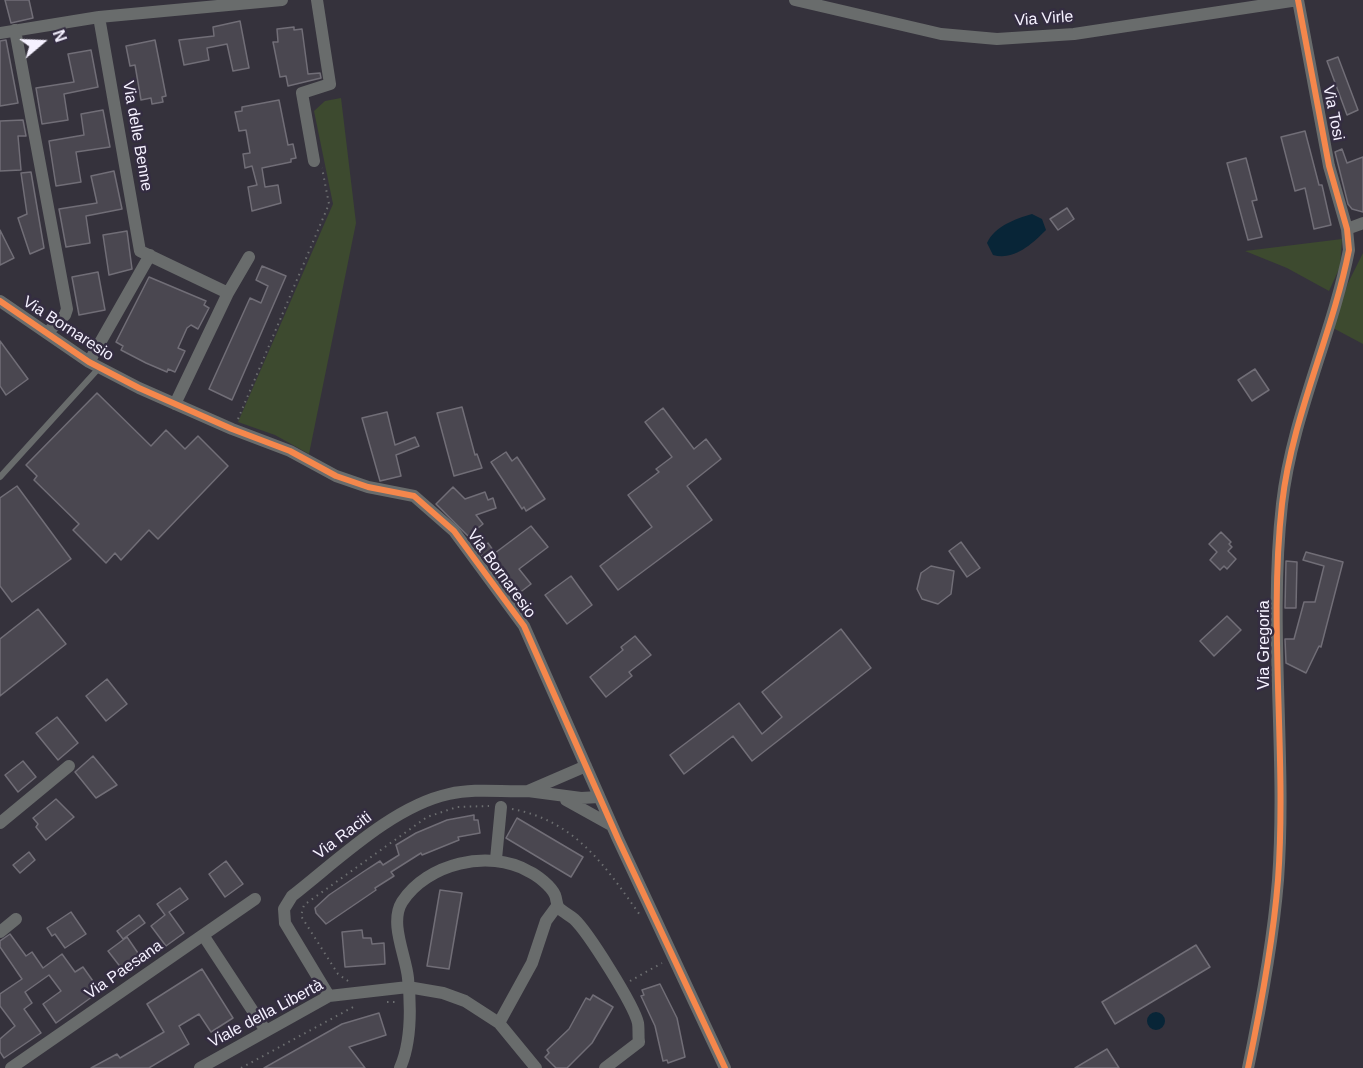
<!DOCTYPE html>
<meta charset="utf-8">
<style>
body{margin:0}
#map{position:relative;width:1363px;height:1068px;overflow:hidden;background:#35323c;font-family:Helvetica,sans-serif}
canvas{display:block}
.north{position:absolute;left:12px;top:12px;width:60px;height:60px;-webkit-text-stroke:4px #342d41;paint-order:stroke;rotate:71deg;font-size:16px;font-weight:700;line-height:24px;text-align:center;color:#f5f1ff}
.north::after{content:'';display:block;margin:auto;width:21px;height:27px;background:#f5f1ff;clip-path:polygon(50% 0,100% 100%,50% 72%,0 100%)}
</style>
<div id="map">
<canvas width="1363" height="1068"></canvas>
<div class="north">N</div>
</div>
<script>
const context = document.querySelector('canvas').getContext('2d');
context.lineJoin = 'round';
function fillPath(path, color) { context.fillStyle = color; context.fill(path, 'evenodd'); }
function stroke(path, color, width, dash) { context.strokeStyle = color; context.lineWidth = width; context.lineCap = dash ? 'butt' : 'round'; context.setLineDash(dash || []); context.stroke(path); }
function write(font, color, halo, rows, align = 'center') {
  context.font = font + ' Helvetica,sans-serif'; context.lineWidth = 5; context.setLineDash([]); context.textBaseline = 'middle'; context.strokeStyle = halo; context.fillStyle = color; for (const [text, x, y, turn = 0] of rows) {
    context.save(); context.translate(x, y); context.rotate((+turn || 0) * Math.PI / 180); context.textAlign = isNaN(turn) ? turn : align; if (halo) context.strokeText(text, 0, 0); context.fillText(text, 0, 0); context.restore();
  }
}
fillPath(new Path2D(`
 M341 98 356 223 309 454 275 435 238 422 333 204 314 111 325 101Z
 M1342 239 1340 267 1329 291 1287 268 1245 251Z
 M1363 253V344L1333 328 1348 283Z`), '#3d4a2f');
fillPath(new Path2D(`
 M1032 214 1042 219 1046 230C1032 244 1014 261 993 255L987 243C995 226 1015 219 1032 214Z
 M1147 1021a9 9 0 1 1 18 0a9 9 0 1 1-18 0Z`), '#082537');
const building = new Path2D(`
 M5 0H29L33 18 11 23Z
 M240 21 249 68 233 71 227 44 207 48 209 60 184 65 179 40 214 36 213 27Z
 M294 27V30L302 29 308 74 320 73 321 78 288 86 286 76 280 77 273 42H278L277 29Z
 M6 40 18 103 0 106V41Z
 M155 40 166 96 162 97 163 102 152 104 151 98 141 100 135 65 130 66 126 46Z
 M91 50 98 87 64 94 68 120 42 124 36 88 74 82 68 54Z
 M1338 57 1358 110 1347 115 1327 61Z
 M279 100 288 145 293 144 296 158 291 159V162L262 168 265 187 278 185 281 203 252 211 248 187 257 185 252 166 245 168 243 154 250 153 246 130 239 131 235 112 242 111V107Z
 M103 110 110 147 76 152 81 182 56 186 49 141 84 135 81 114Z
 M23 120 26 136H18L21 170 0 171V121Z
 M1305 131 1319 185H1322L1331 225 1314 229 1305 188 1295 191 1281 137Z
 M1342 149 1347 163 1363 157V212L1352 209 1348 204 1335 152Z
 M1246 158 1257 200 1252 201 1262 237 1248 240 1227 163Z
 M114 171 122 209 86 216 90 243 66 247 59 209 97 203 91 176Z
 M31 172 44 248 30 254 18 218 27 214 21 173Z
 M1067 208 1074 219 1058 230 1050 219Z
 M0 230 14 258 0 265Z
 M127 231 132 269 109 275 103 235Z
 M262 266 286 276 232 400 209 389 250 298 261 303 268 286 256 280Z
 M98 272 105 310 79 315 72 277Z
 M149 277 206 301 204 305 209 308 198 329 191 325 187 328 178 348 185 351 175 372 168 369 167 372 146 363 121 350 123 346 116 342Z
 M0 341 28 379 6 395 0 386Z
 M1255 369 1269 390 1252 401 1238 380Z
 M97 393 151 446 166 430 185 449 198 436 228 466 158 539 149 530 121 560 115 553 106 563 73 530 79 524 34 480 37 476 26 465Z
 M462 407 475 455 477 454 482 468 454 476 437 413Z
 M663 408 694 449 706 439 721 459 687 486 712 520 618 590 600 566 652 527 628 495 659 472 656 469 672 457 645 422Z
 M387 412 395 445 415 437 419 446 396 455 401 476 380 481 362 418Z
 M506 452 512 461 517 457 545 499 526 511 524 507 522 509 491 462Z
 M17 486 71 559 12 602 0 586V498Z
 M453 487 465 499 485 492 488 500 493 498 496 508 476 515 483 524 468 536 436 504Z
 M531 526 548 547 519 569 531 584 514 597 478 550 488 543 495 553Z
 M1221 532 1231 542 1229 544 1232 547 1228 551 1236 559 1227 569 1224 566 1220 570 1210 560 1217 552 1209 544Z
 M961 542 980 568 967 577 949 551Z
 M1306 552 1343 562 1321 647 1319 646 1306 673 1286 663 1285 639H1294L1304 602H1315L1324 566 1303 560Z
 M1286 561 1297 562 1296 608H1285Z
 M931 566 954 571 951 594 938 604 922 599 917 589 921 573Z
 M571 576 592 605 567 624 545 595Z
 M38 609 66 644 0 696V639Z
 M1227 616 1241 630 1214 656 1200 641Z
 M841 629 871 668 752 761 733 736 684 774 670 755 739 703 762 734 782 717 762 692Z
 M635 636 651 655 629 672 632 676 606 697 590 677 623 650 621 647Z
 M107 679 127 704 106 721 86 696Z
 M57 717 78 743 58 760 36 733Z
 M93 756 117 785 96 798 75 772Z
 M23 761 36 777 18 792 5 775Z
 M56 799 74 817 46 840 36 827 38 824 33 818Z
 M474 815V820H478L480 833 458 837 459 840 422 855 421 853 391 872 394 876 375 888 376 890 326 924 316 913 315 908 329 895 363 872 380 861 383 865 399 855 396 845 416 833 447 820Z
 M517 818 583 857 571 877 506 838Z
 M29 852 35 860 20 873 13 865Z
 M226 861 243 884 225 897 209 874Z
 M180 888 188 899 169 912 184 933 166 946 151 926 165 915 157 904Z
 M440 890 462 893 449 969 427 966Z
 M71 912 86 934 65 948 55 934 52 936 47 928Z
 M139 915 145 923 123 939 117 931Z
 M362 930 363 938H371L372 944 384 943 385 964 345 967 342 932Z
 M10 934 26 956 32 952 43 968 62 954 75 972 83 967 100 991 56 1023 43 1004 61 991 49 975 25 992 32 1003 24 1009 41 1033 4 1058 0 1052V1039L15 1026 0 1006V994L22 979 0 947V941Z
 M127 937 140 956 122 969 108 951Z
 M1196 945 1210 967 1115 1024 1102 1002Z
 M202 969 233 1018 211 1032 199 1014 179 1026 189 1044 149 1068H91L117 1054 120 1058 164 1032 147 1004Z
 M660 984 677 1018 685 1057 668 1063 667 1060 663 1061 655 1026 641 996 644 995 642 990Z
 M593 995 613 1007 592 1043 567 1068H556L545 1057 549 1053 547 1050 569 1029 586 998 590 1000Z
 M379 1013 386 1035 349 1047 365 1068H264L342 1024Z
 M1107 1049 1119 1068H1075Z`);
fillPath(building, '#4a4750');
stroke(building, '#716e77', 1.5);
stroke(new Path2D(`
 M238 419 329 204 322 168
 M512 809C576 821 605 866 640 915
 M348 981 338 974 301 916 304 905 427 817 457 807 489 806
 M630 981 662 963
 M387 1002H399
 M241 1068 355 1006`), '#6c6e70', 2, [1.5, 4.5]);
stroke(new Path2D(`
 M0 477 99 368`), '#696c6c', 6);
stroke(new Path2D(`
 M795 0 941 34 997 39 1074 34 1298 0
 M99 17 140 251 228 293 175 404
 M15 30 67 309 65 315 48 332
 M0 33 99 17 282 0
 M314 161 302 93 330 84 317 0
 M1347 229 1363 223
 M228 293 249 257
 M0 301 89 362 139 388 232 429 290 451 336 476 368 487 414 496 454 531 524 626 618 839 725 1068
 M89 362 150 255
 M586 766 528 791 581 798 599 797
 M566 800 611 825
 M0 823 69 766
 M496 859 501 807
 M0 932 16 919
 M203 935 266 1031
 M329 996 285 923 284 909 292 896C337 861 393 806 449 794 475 788 501 792 528 791
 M499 1023 532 963 546 921 557 906
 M11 1068 255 899
 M200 1068 329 996 408 987 443 993 465 1001 499 1023 536 1068
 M400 1068C412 1041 411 1007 408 978 406 956 389 923 402 902 427 863 489 849 528 871 537 875 551 886 555 895 557 900 556 904 559 908 563 912 569 915 574 919 588 932 634 1005 638 1023 639 1029 638 1036 639 1042L605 1068
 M1248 1068C1261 1006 1273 943 1278 880 1287 755 1268 628 1282 504 1292 416 1332 336 1349 250L1347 229 1329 166 1298 0`), '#696c6c', 12);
stroke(new Path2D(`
 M0 301 89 362 139 388 232 429 290 451 336 476 368 487 414 496 454 531 524 626 618 839 725 1068
 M1248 1068C1261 1006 1273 943 1278 880 1287 755 1268 628 1282 504 1292 416 1332 336 1349 250L1347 229 1329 166 1298 0`), '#f5874c', 6);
write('16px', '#f5f1ff', '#342d41', [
 ["Via Virle",1044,19,-4],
 ["Via Tosi",1333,113,79],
 ["Via delle Benne",137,136,80],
 ["Via Bornaresio",68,329,33],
 ["Via Bornaresio",501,574,54],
 ["Via Gregoria",1265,645,-90],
 ["Via Raciti",343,836,-37],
 ["Via Paesana",124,970,-35],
 ["Viale della Libertà",266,1014,-28]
]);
</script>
